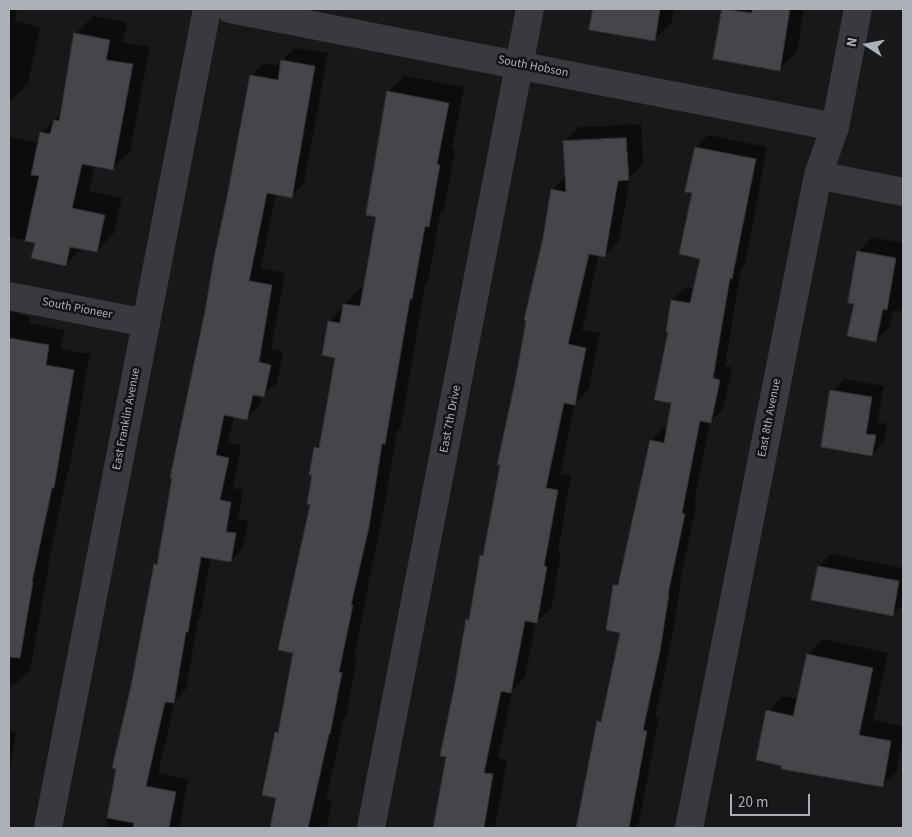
<!DOCTYPE html>
<style>
body{margin:0}
#map{position:relative;width:912px;height:837px;overflow:hidden;background:#18181a;font-family:"Source Sans 3",sans-serif}
canvas{display:block}
.frame{position:absolute;inset:0;border:10px solid #abb0b9;pointer-events:none}
.north{position:absolute;left:842px;top:20px;width:50px;height:50px;-webkit-text-stroke:4px #131315;paint-order:stroke;rotate:281deg;font-size:14px;font-weight:700;line-height:20px;text-align:center;color:#abb0b9}
.north::after{content:'';display:block;margin:auto;width:18px;height:22px;background:#abb0b9;clip-path:polygon(50% 0,100% 100%,50% 72%,0 100%)}
.scale{position:absolute;left:730px;top:794px;width:80px;height:22px;box-sizing:border-box;border:2px solid #abb0b9;border-top:0;padding-left:6px;font-size:15px;line-height:18px;white-space:nowrap;color:#abb0b9;-webkit-text-stroke:4px #131315;paint-order:stroke}
</style>
<div id="map">
<canvas width="912" height="837"></canvas>
<div class="frame"></div>
<div class="north">N</div>
<div class="scale">20 m</div>
</div>
<script>
const context = document.querySelector('canvas').getContext('2d');
context.lineJoin = 'round';
function fillPath(path, color) { context.fillStyle = color; context.fill(path, 'evenodd'); }
function stroke(path, color, width, dash) { context.strokeStyle = color; context.lineWidth = width; context.lineCap = dash ? 'butt' : 'round'; context.setLineDash(dash || []); context.stroke(path); }
function write(font, color, halo, rows, align = 'center') {
  context.font = font + ' "Source Sans 3",sans-serif'; context.lineWidth = 5; context.setLineDash([]); context.textBaseline = 'middle'; context.strokeStyle = halo; context.fillStyle = color; for (const [text, x, y, turn = 0] of rows) {
    context.save(); context.translate(x, y); context.rotate((+turn || 0) * Math.PI / 180); context.textAlign = isNaN(turn) ? turn : align; if (halo) context.strokeText(text, 0, 0); context.fillText(text, 0, 0); context.restore();
  }
}
fillPath(new Path2D(`
 M9 9H17L15 21 40 27 28 83 11 101 9 100Z
 M595 9H674L672 22 654 40 591 29Z
 M723 9H804L797 52 779 69 715 58Z
 M93 16 127 22 123 42 150 47 130 151 112 169 95 165 89 191 122 198 114 233 97 251 82 248 66 265 36 242 9 237V137L39 143 41 133 62 113 75 34Z
 M295 48 328 53 304 183 291 196 276 194 261 268 285 273 271 349 283 352 277 383 262 395 260 405 247 418 234 416 228 442 241 445 233 488 243 490 238 519 248 520 243 548 230 561 211 557 200 618 198 620 186 689 175 701 158 773 188 779 179 828H105L155 565 159 561 251 76 264 63 282 66V61Z
 M404 76 464 87 452 149H455L444 210 440 214 428 282 425 284 401 427 397 431 384 510 367 589 368 590 354 657H357L346 717 344 719 326 799 332 800 327 828H271L277 797V733L280 729 295 652 311 504 315 448 321 442 337 357 329 322 360 288 364 289 378 216 388 92Z
 M641 124 643 164 630 177 619 241 605 255 599 254 582 330 600 333 589 389 575 403 560 474 571 476 558 552 561 553 551 608 536 622 525 677 512 691 498 758 507 760 495 828H434L467 620 471 616 481 556 485 551 552 190 566 176 564 142 579 127Z
 M708 135 767 147 745 265 741 268 725 366 732 367 723 409 710 422 694 501H697L680 581 681 582 672 638 655 717 659 718 638 828H577L598 722 604 717 621 632 615 585 620 579 651 441 663 428 668 429 673 402 669 331 672 300 685 288 694 289 701 258 694 192 696 147Z
 M872 237 903 243V312L893 310 890 326 876 341 856 303 858 252Z
 M11 312 30 317 29 323 65 330 61 349 90 354 69 471 67 473 48 566H49L30 670 13 686 9 685V388L12 364 9 363V314Z
 M844 379 884 386 877 422 887 424 884 442 872 454 832 391Z
 M831 554 903 568V604L893 614 819 566Z
 M823 639 888 653 873 720 903 726V737L897 771 882 786 768 711 783 696 798 699 808 654Z
 M9 732 16 733 9 775Z`), '#0007');
const building = new Path2D(`
 M593 9H660L655 41 589 30Z
 M722 9 752 13V9H790L780 71 713 59Z
 M74 33 110 40 106 60 133 64 113 170 82 164 72 208 105 215 97 252 70 247 66 266 31 258 35 243 25 241 39 176 31 175 40 132 50 134 54 120 59 121Z
 M281 60 315 66 292 198 267 193 249 281 272 285 259 362 271 365 264 397 253 395 247 420 224 415 216 455 229 458 220 500 231 502 226 532 236 533 231 562 201 557 188 632H186L174 703 165 702 146 786 176 792 169 828H133L134 823 107 818 116 769 112 768 131 686 154 564 157 565 172 478H170L205 311 214 258 227 197 250 75 278 80Z
 M387 91 449 103 437 164 440 165 429 227 425 226 412 299H410L385 444H382L369 527 351 605H353L339 672 342 673 330 734H329L308 828H270L276 798 262 795 275 732 278 733 293 653 278 650 310 505 307 504 312 475H309L314 447 319 448 335 358 322 355 328 321 340 323 343 304 360 306 376 217 366 215Z
 M626 138 629 180 618 181 605 257 589 254 568 344 586 348 575 405 564 403 546 488 558 490 544 566 547 567 537 623 525 621 511 693 501 691 484 773 493 774 484 828H433L446 757 440 756 455 683 466 619 469 620 480 555 483 556 500 465H497L515 382 526 321 524 320 543 238 551 189 566 192 563 141Z
 M695 147 756 159 732 279 730 278 713 378 720 380 711 423 700 421 682 513 685 514 668 594H669L660 651 643 730 647 731 629 828H576L597 721 601 722 620 633 606 630 613 585H618L650 440 664 443 671 403 654 400 668 332H666L671 300 690 303 700 259 679 254 692 193 685 192Z
 M857 251 896 258 887 310 883 309 876 342 847 336 854 304 848 303Z
 M9 338 49 345 46 365 74 370 54 488H52L32 582H33L20 658 9 657Z
 M830 390 872 397 866 434 876 435 872 456 821 447Z
 M818 566 899 581 893 616 811 600Z
 M807 654 873 668 859 735 891 741 883 787 781 769 782 766 756 760 766 710 793 716Z`);
fillPath(building, '#45464a');
stroke(building, '#323236', 1);
stroke(new Path2D(`
 M230 9 835 127
 M818 175 903 192
 M9 296 146 323
 M48 828 207 9
 M371 828 530 9
 M689 828 818 175 835 127 858 9`), '#393a3f', 28);
write('12px', '#abb0b9', '#131315', [
 ["South Hobson",533,67,11],
 ["South Pioneer",77,309,11],
 ["East 8th Avenue",770,418,-79],
 ["East Franklin Avenue",127,419,-79],
 ["East 7th Drive",451,419,-79]
]);
</script>
